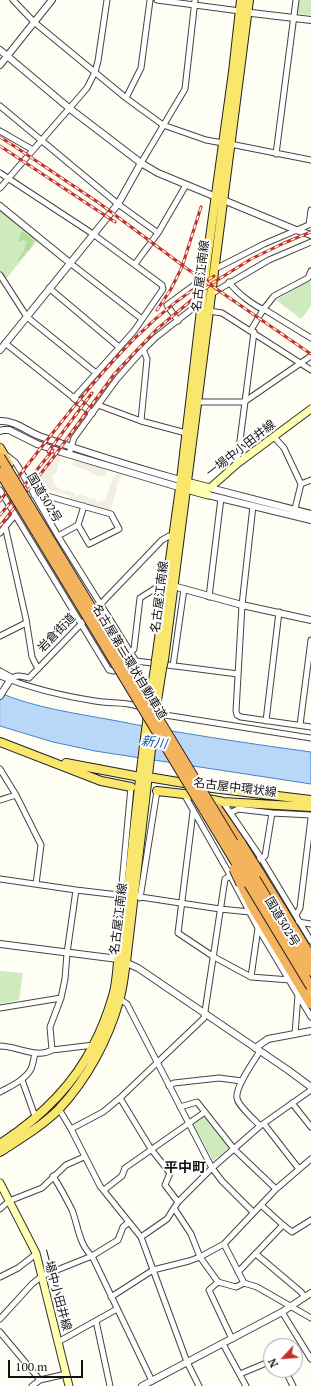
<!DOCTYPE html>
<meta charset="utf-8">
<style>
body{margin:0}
#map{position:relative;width:311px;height:1386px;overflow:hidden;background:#fffef5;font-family:"PT Serif",serif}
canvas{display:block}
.north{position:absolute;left:263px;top:1338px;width:40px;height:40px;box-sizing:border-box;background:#fff;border:1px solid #a0a0a0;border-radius:50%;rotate:244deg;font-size:11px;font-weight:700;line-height:16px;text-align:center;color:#111}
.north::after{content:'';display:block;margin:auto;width:14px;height:18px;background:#c33227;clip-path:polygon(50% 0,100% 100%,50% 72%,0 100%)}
.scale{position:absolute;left:8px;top:1360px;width:75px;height:18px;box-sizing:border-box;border:2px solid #111;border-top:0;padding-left:5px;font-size:12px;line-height:14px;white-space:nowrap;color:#111;-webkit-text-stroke:3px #fff;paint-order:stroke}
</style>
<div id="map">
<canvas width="311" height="1386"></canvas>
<div class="north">N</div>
<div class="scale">100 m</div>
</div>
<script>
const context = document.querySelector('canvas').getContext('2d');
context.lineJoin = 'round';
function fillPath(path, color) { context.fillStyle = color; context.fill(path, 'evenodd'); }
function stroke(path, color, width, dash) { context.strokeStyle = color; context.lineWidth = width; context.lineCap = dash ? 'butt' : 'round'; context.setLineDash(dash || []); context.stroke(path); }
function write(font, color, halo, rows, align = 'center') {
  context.font = font + ' "PT Serif","Noto Sans JP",serif'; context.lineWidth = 4; context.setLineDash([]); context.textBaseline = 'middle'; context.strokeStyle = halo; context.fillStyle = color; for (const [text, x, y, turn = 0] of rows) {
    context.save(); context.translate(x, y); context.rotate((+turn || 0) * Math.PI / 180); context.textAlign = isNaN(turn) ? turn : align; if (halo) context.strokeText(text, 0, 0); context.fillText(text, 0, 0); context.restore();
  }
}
fillPath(new Path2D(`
 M298 0H311V15L299 14 296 11Z
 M0 210 37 241 6 279 0 270Z
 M308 281 311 282V306L301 319 276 300Z
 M0 971 23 973 19 1000 0 1004Z
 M204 1115 229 1148 213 1161 193 1123Z`), '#cfebbd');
fillPath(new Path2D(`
 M22 231 30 237 34 241 29 250 25 252V255L17 262V261L23 252 27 242 24 240 18 242Z`), '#b1dc9c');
fillPath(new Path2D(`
 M58 454 60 455 62 459 58 464 56 474H54L53 476V480L56 486 61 490 62 489 63 491 65 492 66 490 75 493V495L77 496 78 494 89 497 88 499 91 500 92 498 96 500V501L98 502 107 499 106 497 114 476 117 474 122 473 120 479 119 478 116 488 117 489 110 511 105 510V509L91 505 90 506H88L89 504 74 500V502L69 500 70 496 42 487 40 492 34 490 33 488Z
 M75 459 106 469V475L101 477 93 474 89 471 73 466 72 464Z`), '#f1efe2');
const water = new Path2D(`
 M0 693C36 708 74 713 112 720 178 733 245 743 311 752V784L95 751 53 742 0 726Z`);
fillPath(water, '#b9d8f7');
stroke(water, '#4084ce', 1);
const minor = new Path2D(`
 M13 0 34 22 126 98 163 125 206 140 223 143
 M157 0 240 11
 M126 98 141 68 150 0
 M0 106 118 204 158 233
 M0 131 33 150
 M230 144 311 160
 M276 154 296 0
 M141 163 185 89 195 0
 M0 173 93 234 162 285 163 289 134 331 74 398 5 343
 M0 188 87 88 95 72 98 61 107 0
 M309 225 311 210
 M70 263 142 319
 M135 264 158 233 186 185
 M215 269 264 244 311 224
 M0 275 27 317 96 373
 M229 282C237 293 255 307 267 311L311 338
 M49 288 119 347
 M211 294 269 260 311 242
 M209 311 222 313 311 370
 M178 321 167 305 205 277
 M251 330 263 310 274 296 308 278 311 271
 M198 402H244L311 356
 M98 405 141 421 186 433
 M141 421 147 359 143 349
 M274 437 284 448 301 484 294 513
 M69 454 74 438 117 379 140 353 155 338 192 309 201 306
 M6 455 15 462 19 468 58 536 136 661
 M237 464 254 332
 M301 484 311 480
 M0 490 109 670 114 671 136 661 238 674
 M34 495 40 494 111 514 119 529 89 544 78 525 84 506
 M253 506 242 605 236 711 237 715 241 717 311 727
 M5 526 26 619 32 657 38 669
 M0 533 15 515
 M58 536 78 525
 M209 597 221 498
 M93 612 162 540 169 536H173
 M0 636 26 623
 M131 652 134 649 140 598 167 581
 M173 666 184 589
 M0 671 11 677
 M0 676C30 688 63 696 95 701 109 704 124 701 137 706
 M10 680C16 674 22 676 29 678L83 622
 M156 707 165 715 311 738
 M266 721 279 612
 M300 725 311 640
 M0 769 16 795 41 845 36 884
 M184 794 230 875 258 928 311 1017
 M0 800 16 795
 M223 802 261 858 311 941
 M193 812 178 933 214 957 251 977 290 980
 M232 812 238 809 272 813 311 815
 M253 863 265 856 272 813
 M0 879 76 890 127 896
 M121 895 131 787
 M134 896 220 909 250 912
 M140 898 157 791
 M296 915 300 908 311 818
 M298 922 311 924
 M251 977 258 928
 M120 999 127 1004 212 1168 222 1181 253 1212
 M0 1008 61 998
 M295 1034 298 995
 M0 1046C17 1046 37 1059 52 1050L50 1027 61 998 65 979 67 953 76 890
 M52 1050 94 1045
 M22 1080 36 1119
 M169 1086 174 1083 219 1078 242 1081
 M0 1092C11 1086 25 1080 31 1069 33 1064 34 1058 35 1053
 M120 1098 151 1149 170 1173 165 1185 178 1202
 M292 1103 311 1127
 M180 1107 197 1102 234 1149 276 1189
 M59 1109 71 1129 100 1186 141 1237 187 1362 199 1386
 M264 1124 299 1169
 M260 1126C255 1120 238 1106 237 1098 235 1087 254 1061 260 1051
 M71 1129 103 1112 120 1098 204 1018 225 879 237 872
 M53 1176C60 1187 66 1198 72 1210 78 1225 79 1245 92 1256L152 1381
 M104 1190 122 1176 125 1168 205 1112
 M261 1205 283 1225 292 1232 311 1220
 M174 1208 191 1234 200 1257 218 1282 236 1287 244 1283
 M0 1209 9 1201 42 1188 66 1165 84 1157
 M141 1237 167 1219 178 1202 212 1168 260 1126 311 1090
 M224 1244 244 1283 257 1287 311 1318
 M256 1254 301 1292 305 1297
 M238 1272 283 1225
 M0 1277 18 1268 36 1254
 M218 1282 209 1290 232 1339
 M111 1297 153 1270 189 1261 200 1257 224 1244 276 1189 311 1159
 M282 1312 311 1359
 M0 1319 32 1284 42 1276 92 1256 118 1240 123 1227 129 1222
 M96 1321 110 1386
 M0 1332 40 1380
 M58 1342 117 1309
 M223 1344 246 1386
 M285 1370 293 1386
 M240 1374 271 1361
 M32 1386 40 1380 66 1374`);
const tertiary = new Path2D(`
 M243 12 311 20
 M0 50 69 108 141 163 158 173 296 230 311 235
 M0 65 52 0
 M0 206 70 263
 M0 350 118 204 141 163
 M74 398 92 413
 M0 421C15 420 29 433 42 437 88 453 134 467 180 480
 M0 431 3 430H9L37 444 61 452 182 488
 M210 488 311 514
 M208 495 311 520
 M173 586 242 605 311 620
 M0 696 10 680
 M0 944 118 959 138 968 288 1070 311 1087
 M255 1048 268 1039 311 1031
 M142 1386 282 1312 311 1293`);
const secondary = new Path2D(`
 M183 481 210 488 237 464 311 409
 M186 489 208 495
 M0 1183 36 1253 69 1386`);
const primary = new Path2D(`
 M156 660 180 488 207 259 233 72 241 0
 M164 660 249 0
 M0 742 101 781 131 787
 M66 763 140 777
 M148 777 184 783
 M204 787 311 800
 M157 791 184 794 223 802 311 807
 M0 1144C40 1118 73 1087 94 1044 102 1029 108 1013 113 996 117 983 117 968 119 954 123 926 127 898 130 870 137 802 144 735 155 668
 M0 1152C20 1139 42 1126 59 1109 87 1079 108 1040 119 1001 123 988 124 974 126 962L156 707 162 669`);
const trunk = new Path2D(`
 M0 448 9 464
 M302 980 311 995`);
const motorway = new Path2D(`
 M217 808 241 843
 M259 872 283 911
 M241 884 252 906 311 1004`);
stroke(minor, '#444', 7);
stroke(tertiary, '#444', 8);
stroke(secondary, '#333', 9);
stroke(primary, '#222', 10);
stroke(trunk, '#222', 10);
stroke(motorway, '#222', 11);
stroke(minor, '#fff', 5);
stroke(tertiary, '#fff', 6);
stroke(secondary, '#feffb0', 7);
stroke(primary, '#f8e76c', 8);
stroke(trunk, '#f6ce65', 8);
stroke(motorway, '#f4b45e', 9);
const rail = new Path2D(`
 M0 137 14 146 99 203 186 268 311 354
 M0 146 115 222
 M157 310 171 289 182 267 201 207
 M48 452 92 393
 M0 501C23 470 47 440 71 410 114 358 155 311 214 276
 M0 515 53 450
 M0 526 53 458 115 373 157 329 211 284 251 259 284 243 311 232`);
stroke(rail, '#c33227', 3);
stroke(rail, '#fff', 1.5, [4.5]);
const primaryBridge = new Path2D(`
 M155 668 156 660
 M162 669 164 660`);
const motorwayBridge = new Path2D(`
 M0 457 311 971
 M0 472 311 987
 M241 843 259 872
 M234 869 241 884
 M283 911 311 957`);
stroke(primaryBridge, '#222', 10, []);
stroke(motorwayBridge, '#222', 11, []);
stroke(primaryBridge, '#f8e76c', 8);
stroke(motorwayBridge, '#f4b45e', 9);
write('12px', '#111', '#fff', [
 ["名古屋江南線",201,276,-83],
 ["一場中小田井線",241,449,-38],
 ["国道302号",44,498,59],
 ["名古屋江南線",160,597,-83],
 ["岩倉街道",57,633,-46],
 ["名古屋第二環状自動車道",129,662,59],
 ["名古屋中環状線",235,788,7],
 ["名古屋江南線",119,919,-83],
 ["国道302号",282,922,59],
 ["一場中小田井線",56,1290,75]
]);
write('italic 13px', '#1857a5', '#fff', [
 ["新川",154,743,8]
]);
write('bold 14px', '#111', '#fff', [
 ["平中町",185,1168]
]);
</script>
